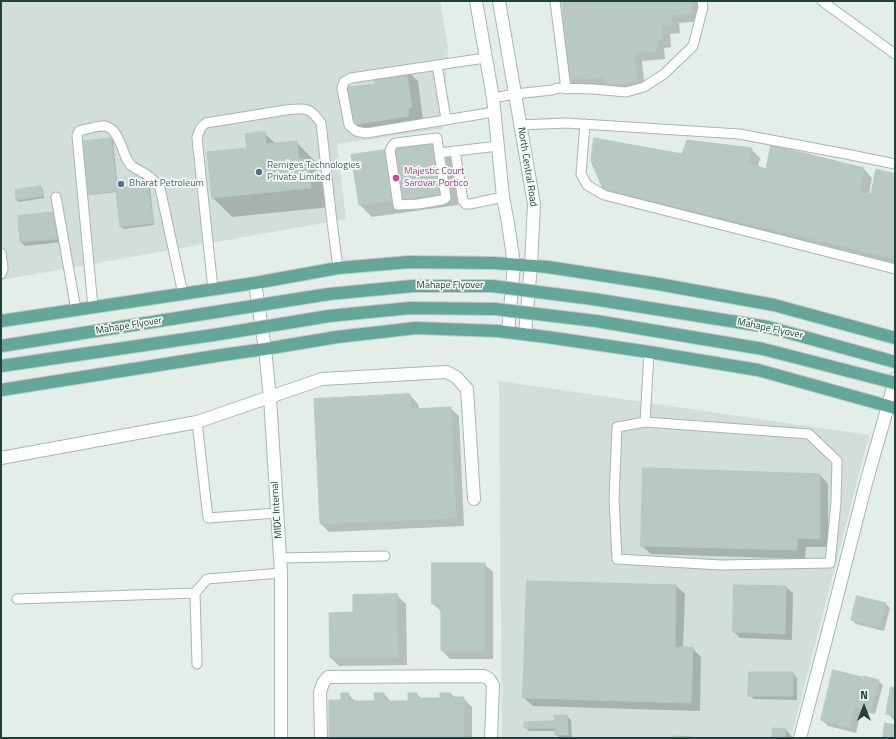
<!DOCTYPE html>
<style>
body{margin:0}
#map{position:relative;width:896px;height:739px;overflow:hidden;background:#e3eee9;font-family:"Titillium Web",sans-serif}
canvas{display:block}
.frame{position:absolute;inset:0;border:2px solid #21413a;pointer-events:none}
.north{position:absolute;left:844px;top:687px;width:40px;height:40px;-webkit-text-stroke:3px #f4faf7;paint-order:stroke;rotate:0deg;font-size:11px;font-weight:700;line-height:16px;text-align:center;color:#21413a}
.north::after{content:'';display:block;margin:auto;width:14px;height:18px;background:#21413a;clip-path:polygon(50% 0,100% 100%,50% 72%,0 100%)}
</style>
<div id="map">
<canvas width="896" height="739"></canvas>
<div class="frame"></div>
<div class="north">N</div>
</div>
<script>
const context = document.querySelector('canvas').getContext('2d');
context.lineJoin = 'round';
function fillPath(path, color) { context.fillStyle = color; context.fill(path, 'evenodd'); }
function stroke(path, color, width, dash) { context.strokeStyle = color; context.lineWidth = width; context.lineCap = dash ? 'butt' : 'round'; context.setLineDash(dash || []); context.stroke(path); }
function write(font, color, halo, rows, align = 'center') {
  context.font = font + ' "Titillium Web",sans-serif'; context.lineWidth = 3.5; context.setLineDash([]); context.textBaseline = 'middle'; context.strokeStyle = halo; context.fillStyle = color; for (const [text, x, y, turn = 0] of rows) {
    context.save(); context.translate(x, y); context.rotate((+turn || 0) * Math.PI / 180); context.textAlign = isNaN(turn) ? turn : align; if (halo) context.strokeText(text, 0, 0); context.fillText(text, 0, 0); context.restore();
  }
}
fillPath(new Path2D(`
 M1 1H440L448 47 443 129 337 144 346 219 1 280Z
 M499 381 869 435 791 738H502Z`), '#d1ded9');
fillPath(new Path2D(`
 M563 1H698L700 21 679 23 680 33 670 34 671 47 664 48 665 59 642 61 645 90 615 93 607 86 578 88 569 80Z
 M405 69 418 81 423 120 363 137 350 124 376 84Z
 M264 133 276 144 296 142 316 162 317 172 324 179 330 207 232 217 213 198 248 149Z
 M111 139 113 141 118 189 148 186 150 188 154 225 123 229 121 227 117 192 89 195 87 193Z
 M438 143 451 155 458 205 372 217 360 205Z
 M751 149 760 158 758 167 767 170 864 169 872 178 869 194 872 195 895 175V265L612 197 603 188 682 155Z
 M41 187 43 189 44 198 19 202 17 200 16 191Z
 M54 213 61 242 25 246 21 242Z
 M410 395 418 404 419 409 450 408 459 416 464 526 329 532 321 524Z
 M820 475 828 484V547H806L805 559 651 554 642 546Z
 M484 564 493 572V659H450L442 651V612L433 604Z
 M528 582 676 586 685 594 683 648H692L701 657 700 711 533 706 524 698Z
 M735 586 786 587 793 593 792 640 740 638 734 632Z
 M397 595 406 604 407 665 339 666 331 658 354 613Z
 M858 597 886 604 890 608 884 631 856 624 852 620Z
 M793 673 797 678V700L754 699 749 695Z
 M861 678 864 681H878L883 685 875 714 861 711 856 733 828 726 822 720Z
 M895 689V720H894L887 713Z
 M348 694 356 702H376L384 694 391 702H409L417 694 422 699H441L451 694 456 698H463L472 707V738H330L342 701Z
 M555 716H567L571 720 572 738H560L556 734V731H529L525 727 556 722Z
 M786 730 792 737V738H773Z`), '#0003');
const building = new Path2D(`
 M562 1H691L692 13 671 15 672 25 662 26 663 39H656L657 51 634 53 637 82 605 85V77L569 80Z
 M406 68 412 108H408L409 116 350 125 344 88 375 84 373 73Z
 M265 132 266 144 297 141 299 159H305L306 168 309 167 311 188 212 198 207 152 247 148 245 134Z
 M111 138 117 188 148 185 153 223 120 227 116 191 86 194 80 142Z
 M594 138 682 154 687 140 752 148 749 163 766 169 771 145 864 168 860 191 871 194 876 169 895 174V259L603 189 591 161Z
 M439 142 446 193 359 205 351 155Z
 M41 186 43 196 16 200 15 190Z
 M55 212 57 239 20 242 18 216Z
 M410 394 411 409 451 407 456 518 320 524 314 399Z
 M643 468 820 474V539L797 538V550L641 546Z
 M432 563H485V651H441V604H432Z
 M527 581 676 585 675 647H693L691 703 523 698Z
 M734 585 786 586 785 634 733 632Z
 M397 594 398 657 330 658 329 613 353 612V595Z
 M857 596 886 603 880 627 851 620Z
 M833 670 862 677 849 727 821 720Z
 M749 672H793V696H748Z
 M864 676 879 680 871 711 856 707Z
 M891 687 895 688V715L886 714Z
 M341 693H349V701H375L374 693H384V701H408V693H417V698H440V693H451V697H464V738H329V700H341Z
 M554 715H567L568 735H555V728H524V722L555 721Z
 M885 723 895 725V738H883Z
 M773 728 786 729 785 738H772Z
 M673 736 693 737V738H673Z`);
fillPath(building, '#b8c9c3');
stroke(building, '#b4c8c1', 1);
const lane = new Path2D(`
 M555 1 566 89
 M822 1 895 54
 M485 58 351 78 344 82 342 88 349 125 356 131 366 133 494 112
 M437 65 446 119
 M493 98 515 94 552 90 558 88 593 89 626 92 644 87 664 74 693 46 703 7 702 1
 M585 124 581 174 587 185 604 195 895 269
 M520 125 566 123 739 134 846 154 895 164
 M455 151 463 201 466 204H470L503 197
 M439 153 446 198 442 200 418 204 398 205 390 150 392 146 395 143 437 138 439 153 498 146
 M56 197 76 310
 M1 253 3 268 1 274
 M213 289 197 138C199 131 200 127 206 123L286 110C305 108 309 106 321 123L332 222 338 268
 M93 307 77 136 79 131C106 124 112 120 123 150 125 156 127 162 132 166 135 169 139 170 142 172 150 176 155 181 160 188L183 294
 M197 422 208 518 277 513
 M645 422 809 434 837 461 836 502 830 563 721 565 617 559 614 499 617 427 645 422 649 352
 M280 558 385 556
 M195 593 197 664
 M17 599 195 593 207 579 281 573`);
const street = new Path2D(`
 M1 458 197 422 322 379 447 372 456 377 467 389 474 499
 M321 738 320 692 323 683 328 677 484 676 489 679 493 685 491 738
 M800 738 828 632 866 483 888 406 895 379`);
const secondary = new Path2D(`
 M476 1 493 98 503 197 508 223 514 264 508 332
 M499 1 534 204 531 265 525 334
 M255 283 265 349 270 398 281 573V738`);
const primary = new Path2D(`
 M1 321 255 283 338 268 409 262 494 263 548 267 658 284 774 305 895 338
 M1 390 222 355 265 349 337 337 416 328 498 331 547 337 649 352 758 370 895 408`);
stroke(lane, '#a5b7b1', 11);
stroke(street, '#a5b7b1', 14);
stroke(secondary, '#a0bbb3', 14);
stroke(primary, '#c1cac8', 14);
stroke(lane, '#fff', 9);
stroke(street, '#fff', 12);
stroke(secondary, '#fff', 12);
stroke(primary, '#64a799', 12);
const primaryBridge = new Path2D(`
 M1 346 329 294 413 286H492L593 299 768 327 895 362
 M1 366 220 334 329 316 410 308 495 309 596 321 763 349 895 383`);
stroke(primaryBridge, '#c1cac8', 14, []);
stroke(primaryBridge, '#64a799', 12);
for (const [x, y, r, color] of [
 [259,172,4,"#5c6f8a"],
 [396,178,4,"#d1479c"],
 [121,184,4,"#5c6f8a"]
]) { const dot = new Path2D(); dot.arc(x, y, r, 0, 2 * Math.PI); context.fillStyle = color; context.fill(dot); stroke(dot, '#f4faf7', 1.5); }
write('10px', '#4e5e75', '#f4faf7', [
 ["Remiges Technologies",267,166],
 ["Private Limited",267,178],
 ["Bharat Petroleum",129,184]
], 'left');
write('10px', '#21413a', '#f4faf7', [
 ["North Central Road",527,167,81],
 ["Mahape Flyover",450,286],
 ["Mahape Flyover",129,326,-9],
 ["Mahape Flyover",770,329,12],
 ["MIDC Internal",277,510,-94]
]);
write('10px', '#b23c85', '#f4faf7', [
 ["Majestic Court",404,172],
 ["Sarovar Portico",404,184]
], 'left');
</script>
